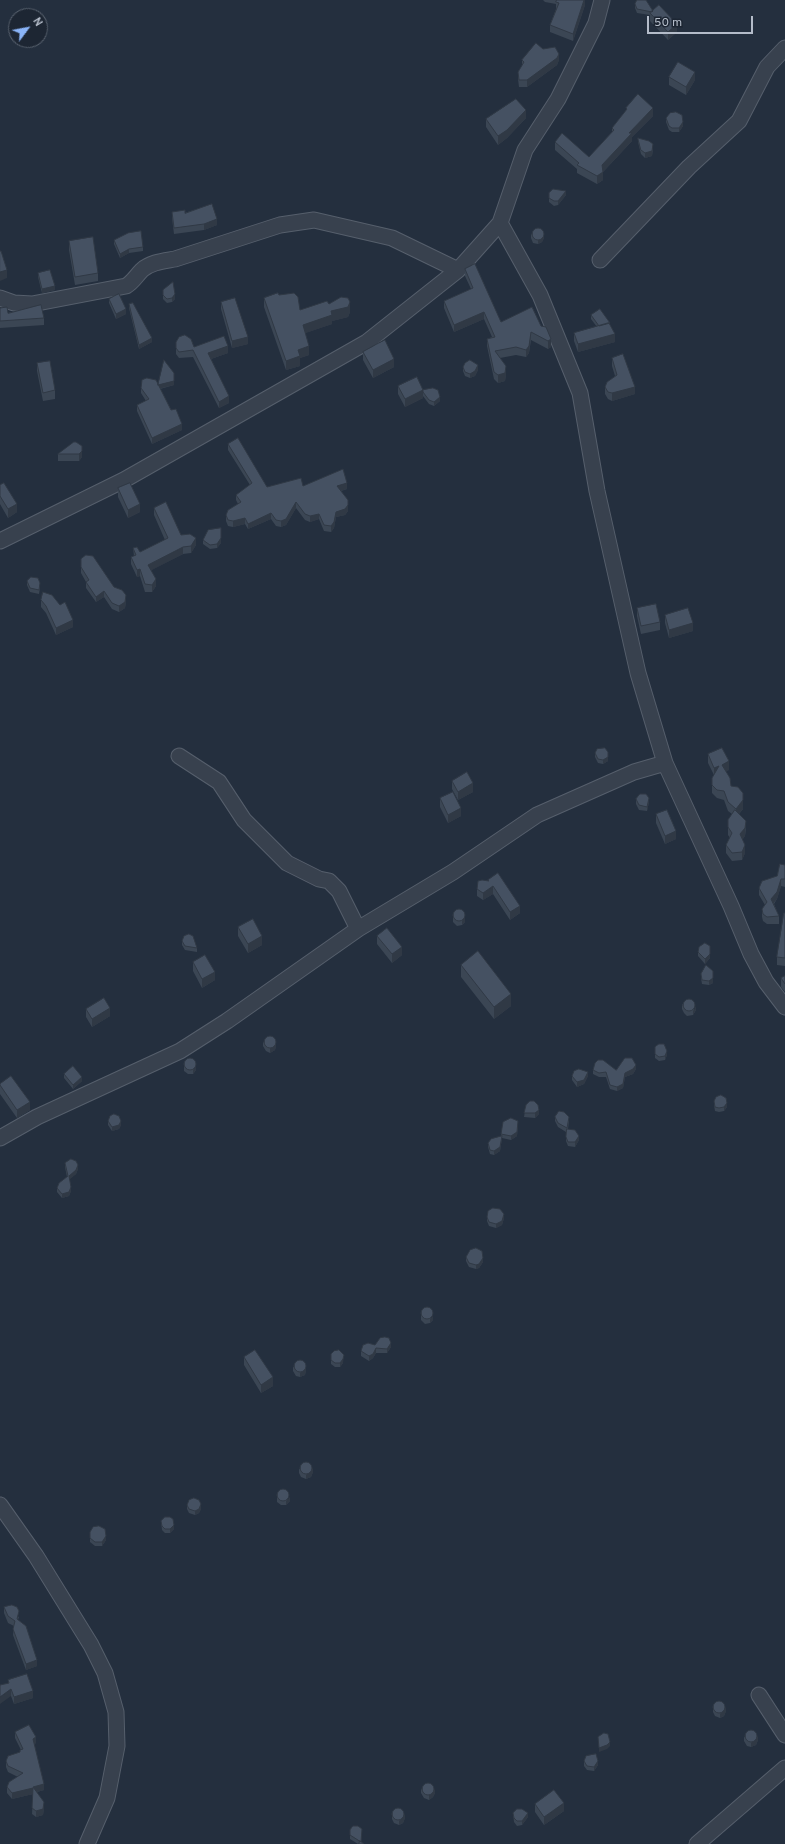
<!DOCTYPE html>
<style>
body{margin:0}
#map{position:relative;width:785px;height:1844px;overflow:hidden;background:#242f3e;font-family:Overpass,sans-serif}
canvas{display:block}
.north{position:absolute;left:8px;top:8px;width:40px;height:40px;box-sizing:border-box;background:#1d2633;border:1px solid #59626f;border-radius:50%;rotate:58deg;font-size:11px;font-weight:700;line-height:16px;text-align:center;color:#b4bcc9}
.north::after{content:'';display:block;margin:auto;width:14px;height:18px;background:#8ab4f8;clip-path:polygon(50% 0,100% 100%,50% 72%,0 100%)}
.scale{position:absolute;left:647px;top:16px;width:106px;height:18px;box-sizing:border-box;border:2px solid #b4bcc9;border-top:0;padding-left:5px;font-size:12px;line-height:14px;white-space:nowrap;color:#b4bcc9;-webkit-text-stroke:3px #1d2633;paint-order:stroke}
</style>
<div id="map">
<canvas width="785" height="1844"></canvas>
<div class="north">N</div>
<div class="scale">50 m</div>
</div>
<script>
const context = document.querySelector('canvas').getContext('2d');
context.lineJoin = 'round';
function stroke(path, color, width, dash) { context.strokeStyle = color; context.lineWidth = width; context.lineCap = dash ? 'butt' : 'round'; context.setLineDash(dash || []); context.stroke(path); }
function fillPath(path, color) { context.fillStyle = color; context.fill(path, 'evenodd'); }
const minor = new Path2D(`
 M500 223 540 295 580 393 597 491 638 673 665 763 731 906 751 954 766 982 785 1007
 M600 260 689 167 739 121 767 67 785 48
 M0 298 14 303 32 304 126 286C133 282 136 276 142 270 151 262 164 261 175 259L280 225 314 220 392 238 458 270
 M0 541 124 480 367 342 458 270 500 223 525 150 558 99 596 23 602 0
 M179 756 219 782 244 820 287 863 319 879 329 881 339 891 358 929
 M0 1138 37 1117 180 1051 227 1021 358 929 453 872 537 815 634 772 665 763
 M0 1505 36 1556 91 1645 105 1673 116 1712 117 1746 107 1798 87 1844
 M759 1695 785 1735
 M697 1844 785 1768`);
stroke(minor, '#565f6c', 17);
stroke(minor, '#38414e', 15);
fillPath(new Path2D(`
 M543 0H585V5L573 41 550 32V25L556 9V4L545 2Z
 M635 4 653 11 677 32 668 40 650 21V15L637 13 635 8Z
 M543 49 559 60 557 65 527 87H519L518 79V72L522 66V60Z
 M669 77 695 80 686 95 669 85Z
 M626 108 653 116 632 137V141L603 172V180L597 184 577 173V169L555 150V142L589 157 612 132V128L626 111Z
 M526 118 507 138 498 145 486 127V119Z
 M666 118 683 126 679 132H672L669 130 666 122Z
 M638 138 653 149 652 156 645 158 641 154 638 142Z
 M549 193 566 195 558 205 554 206 549 202Z
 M172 212 185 213 217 225 204 230 174 234 172 218Z
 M531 234 544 238 542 242 538 244 533 243 531 238Z
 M114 240 143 247V251L129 253 120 258 114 244Z
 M69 241 98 273V281L75 285 69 250Z
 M465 269 501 322 532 307 551 347 548 349 531 340 529 353 526 357 516 355 500 358 506 374 505 381 498 383 494 379 487 346V339L492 337 484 319 454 332 444 308V301L471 289 465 276Z
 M38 273 55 290 42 293 38 277Z
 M163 290 175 299 172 302 167 303 163 299Z
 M264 298 300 310 329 304 350 312 348 317 332 321V324L305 333 309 355 300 358V366L286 370 264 307Z
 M109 299 126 314 116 319 109 303Z
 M221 302 248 344 232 348 221 309Z
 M129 304 152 342 139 349 129 308Z
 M0 308 8 313 44 318V325L0 328Z
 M591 315 615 342 578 352 574 341V333L597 327 591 319Z
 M176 342 194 347 228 353 211 359 229 403 219 408 193 357 179 358 176 354Z
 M363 352 394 367 373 378 363 360Z
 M612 358 635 394 612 401 608 399 605 394V387L615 376 612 366Z
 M37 363 55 390V399L43 401 37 371Z
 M463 367 478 370 475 376 470 378 465 376 463 371Z
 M158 385H174L160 389 182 430 152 444 137 411V405L146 401 141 393V388Z
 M398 386 423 390 440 401 434 406 429 404 423 396V398L405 407 398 394Z
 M74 442 82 457 79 461H58V454Z
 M228 444 267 487 303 486 347 489 341 491 348 511 345 515 336 517 334 528 331 532 324 531 319 519 310 522 305 520 296 508 286 525 281 527 276 526 271 519 248 529 245 524 233 527 228 526 226 521V515L238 504 236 500V495L250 485 228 450Z
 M0 485 17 512 8 518 0 504Z
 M118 488 140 512 128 518 118 497Z
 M154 508 181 535 196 545 191 553 183 554 151 570 156 586 152 592H145L140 576 137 577 131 564V557L134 556 133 548 140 552 165 540 154 515Z
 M203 540 221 543 217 548 210 549 203 544Z
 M81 567 114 587 126 601 125 608 119 612 112 609 104 597 96 602 86 588V582L81 573Z
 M27 581 40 587 39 594 30 592 27 585Z
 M41 600 73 627 56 635 46 613 41 607Z
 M637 608 660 622V630L641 634 637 616Z
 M665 615 693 631 669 638 665 623Z
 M595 753 608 756V761L603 764 598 763 595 757Z
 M708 754 729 770 726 771 731 786 743 801V809L739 814 746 829 745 836 742 840 745 853 742 860 732 861 726 853V845L730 838 728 835V820L732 814 728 811 724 800 717 798 712 793V778L714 775 708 763Z
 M452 781 473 792 458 800 452 789Z
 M440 798 461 816 448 823 440 807Z
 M636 799 649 802 647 811 639 810 636 804Z
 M656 814 676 839 665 844 656 823Z
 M785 865V887L781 886 777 899 774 904 779 916V924H767L763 921 762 917V909L765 905 759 895V888L777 876Z
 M488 880 520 913 510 920 493 894 483 900 477 896V889L488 881Z
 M453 913 465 922 462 925 457 926 453 922Z
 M785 913V966L777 965V957Z
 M238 927 262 945 248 953 238 936Z
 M377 936 402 955 392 963 377 944Z
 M182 941 197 948V952L185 950 182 945Z
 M698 952 710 958 705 964 698 956Z
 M193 962 215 980 202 988 193 971Z
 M461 965 511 1006 494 1019 461 977Z
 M701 974 713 983 709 985 702 984 701 978Z
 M785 976V992L781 987V978Z
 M682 1004 696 1010 693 1015 687 1016 684 1013 682 1009Z
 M86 1009 110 1016 92 1027 86 1017Z
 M263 1042 276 1046 275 1050 270 1053 266 1051 263 1046Z
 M655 1047 667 1055 665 1060 659 1061 655 1058Z
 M184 1062 196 1070 193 1074H188L184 1071Z
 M636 1069 633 1074 625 1077 623 1088 617 1091 610 1089 606 1077H599L593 1074V1070H616Z
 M64 1074 82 1081 73 1089 64 1078Z
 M572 1076H588L584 1084 577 1087 572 1080Z
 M0 1084 30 1110 17 1118 0 1094Z
 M714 1101 727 1107 724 1111 719 1112 715 1111 714 1105Z
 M526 1105 539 1114 535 1118 524 1117Z
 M555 1117 569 1121 568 1129 579 1140 575 1147 568 1146 566 1141V1132L558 1127 555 1121Z
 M108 1121 121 1125 119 1129 112 1131 108 1125Z
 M518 1125 517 1136 511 1140 502 1138 500 1151 494 1155 490 1154 488 1147V1143L501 1137V1134Z
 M65 1163 78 1169 76 1174 69 1179 71 1191 69 1196 62 1198 57 1192V1188L67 1177 65 1167Z
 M487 1217 504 1218 502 1225 496 1228 489 1226 487 1221Z
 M466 1257 483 1262 479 1268 476 1269 469 1267 466 1261Z
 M421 1311 433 1320 430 1323 425 1324 421 1320Z
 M375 1345 391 1347 387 1353H376L373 1358 369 1361 361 1356V1351Z
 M331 1354 343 1363 340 1367H335L331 1364Z
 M244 1357 273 1386 261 1393 244 1365Z
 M293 1367 306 1370 305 1375 300 1377 296 1376 293 1371Z
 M299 1469 313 1472 311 1477 306 1479 301 1477 299 1473Z
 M277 1493 290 1501 286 1505H281L277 1502Z
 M187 1505 201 1509 199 1513 195 1515 189 1513 187 1509Z
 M161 1521 174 1529 170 1533H165L162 1530Z
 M90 1532 106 1540 102 1546H95L90 1542Z
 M4 1607 19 1617 18 1620 37 1666 26 1670 13 1635 14 1626 8 1623 4 1613Z
 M8 1680 33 1698 14 1704 11 1696 8 1683Z
 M713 1708 726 1711 724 1716 720 1718 715 1716 713 1712Z
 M15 1732 36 1743 34 1744 44 1790 37 1792 44 1808 43 1815 36 1817 32 1814 33 1794 12 1799 7 1793V1787L18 1777 8 1772 6 1767V1761L20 1753V1750H21L15 1738Z
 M744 1737 758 1740 756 1745 751 1747 747 1746 744 1741Z
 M584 1761 598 1765 594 1771 587 1770 584 1766Z
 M421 1789 435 1793 433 1797 429 1800 424 1798 421 1793Z
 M535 1804 564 1811 544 1825 535 1812Z
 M513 1813 528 1817 522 1825 517 1826 514 1822Z
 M392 1814 405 1818 403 1823 399 1825 394 1823 392 1819Z
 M350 1830 361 1842 364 1844H358L350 1839Z`), '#3b4654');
fillPath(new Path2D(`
 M584 0H585V5L573 41V34Z
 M677 24V32L668 40V32Z
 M559 54V60L557 65 527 87V80Z
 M695 72V80L686 95V87Z
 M653 108V116L632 137V141L603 172V180L597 184V176L602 165 629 133Z
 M526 110V118L507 138 498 145V136Z
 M683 122V126L679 132V128Z
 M653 144 652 156 645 158V153Z
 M566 191V195L558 205V201Z
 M217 219V225L204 230V224Z
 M544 234V238L542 242 538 244V240Z
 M129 249V253L120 258V254Z
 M7 270V278L0 281V272Z
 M55 286V290L42 293V289Z
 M175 294V299L172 302V298Z
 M350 302V312L348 317 332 321V324L303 334V325Z
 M126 309V314L116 319V314Z
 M484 312V319L454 332V325Z
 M531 332 529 353 526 357V350Z
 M615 334V342L578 352V344Z
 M248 337V344L232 348V341Z
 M152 338V342L139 349V345Z
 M551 339V347L548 349V341Z
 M228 346V353L208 360V353Z
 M309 346V355L300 358V366L286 370V361L298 350Z
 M394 359V367L373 378V370Z
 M478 365V370L475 376 470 378V374Z
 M506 366V374L505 381 498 383V375Z
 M174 381V385L158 389V385Z
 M635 387V394L612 401V393Z
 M423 390V398L405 407V399Z
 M229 396V403L219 408V402Z
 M440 397V401L434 406V402Z
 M182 424V430L152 444V438Z
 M82 451V457L79 461V454Z
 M347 483V489L337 492V486Z
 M296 502V508L286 525 281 527V521Z
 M17 504V512L8 518V509Z
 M140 504V512L128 518V510Z
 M348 505V511L345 515 336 517 334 528 331 532V526L336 512Z
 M271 513V519L248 529V524Z
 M319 514V519L310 522V516Z
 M245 518V524L233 527V521Z
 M196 538V545L191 553V546Z
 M221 538V543L217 548V544Z
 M183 547V554L148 572V565Z
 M140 569V576L137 577V570Z
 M156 579V586L152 592V585Z
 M104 591V597L96 602V597Z
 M126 595V601L125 608 119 612V606Z
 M73 620V627L56 635V628Z
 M693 623V631L669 638V630Z
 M608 752V761L603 764V760Z
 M729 761V770L722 773V765Z
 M719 766 714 776V768Z
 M473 783V792L458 800V792Z
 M743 793V809L736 817V809Z
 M649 798V802L647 811V807Z
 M461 808V816L448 823V815Z
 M746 821 745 836 740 843V834Z
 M676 831V839L665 844V836Z
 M745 845V853L742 860V852Z
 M781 879V886L777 899 771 906V899Z
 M493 886V894L483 900V893Z
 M520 906V913L510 920V912Z
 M465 917V922L462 925V921Z
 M262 936V945L248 953V944Z
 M402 947V955L392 963V954Z
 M710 954V958L705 964V959Z
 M215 972V980L202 988V979Z
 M713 978V983L709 985V981Z
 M511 994V1006L494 1019V1007Z
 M696 1006V1010L693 1015V1011Z
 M110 1008V1016L92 1027V1019Z
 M276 1042V1046L275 1050 270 1053V1048Z
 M667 1051V1055L665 1060V1056Z
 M636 1065V1069L633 1074 625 1077 623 1088 617 1091V1087L625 1073Z
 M196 1066V1070L193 1074V1070Z
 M588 1072V1076L584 1084 577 1087V1082Z
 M82 1077V1081L73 1089V1085Z
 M30 1102V1110L17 1118V1110Z
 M727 1103V1107L724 1111V1107Z
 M539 1110V1114L535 1118V1113Z
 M121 1121V1125L119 1129 112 1131V1127Z
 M518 1121 517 1136 511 1140V1136Z
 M502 1136 500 1151 494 1155V1151Z
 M579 1136V1140L575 1147V1142Z
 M78 1165V1169L76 1174 69 1180V1176Z
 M71 1187V1191L69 1196 62 1198V1194Z
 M504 1214V1218L502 1225 496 1228V1224Z
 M483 1258V1262L479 1268 476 1269V1265Z
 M433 1316V1320L430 1323V1319Z
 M391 1343V1347L387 1353V1349Z
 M376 1348V1353L373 1358 369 1361V1356Z
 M344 1355 343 1363 340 1367V1363Z
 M306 1366V1370L305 1375 300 1377V1373Z
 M273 1377V1386L261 1393V1385Z
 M313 1468V1472L311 1477 306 1479V1475Z
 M290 1497V1501L286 1505V1501Z
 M201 1504V1509L199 1513 195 1515V1511Z
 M174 1525V1529L170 1533V1529Z
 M106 1536V1540L102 1546V1542Z
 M37 1660V1666L26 1670V1664Z
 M11 1689V1696L0 1704V1697Z
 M33 1691V1698L14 1704V1697Z
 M726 1707V1711L724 1716 720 1718V1714Z
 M758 1736V1740L756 1745 751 1747V1743Z
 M36 1737V1743L33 1745V1739Z
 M610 1742V1746L607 1749 599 1752V1748Z
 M598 1761V1765L594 1771V1767Z
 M44 1784V1790L33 1793V1794L12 1799V1793Z
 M435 1789V1793L433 1797 429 1800V1795Z
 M44 1802V1808L43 1815 36 1817V1811Z
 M564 1803V1811L544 1825V1817Z
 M528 1813V1817L522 1825V1821Z
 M405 1814V1818L403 1823 399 1825V1821Z`), '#303945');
const building = new Path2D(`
 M557 0H584L573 34 550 25 559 3 556 2Z
 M637 0H646L653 11 652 12 637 9 635 4Z
 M659 5 677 24 668 32 650 13Z
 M536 43 543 49 555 47 559 54 557 58 527 80H519L518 72 524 62 522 60Z
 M678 62 695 72 686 87 669 77Z
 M638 94 653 108 629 133H632L602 165 603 172 597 176 577 165 579 163 555 142 562 133 589 157 614 130 612 128 627 109 626 108Z
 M516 99 526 110 507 130 498 136 486 119Z
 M676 112 682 115 683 122 679 128H672L669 126 666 118 670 113Z
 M638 138 649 141 653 144 652 151 645 153 641 150Z
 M553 189 566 191 558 201H554L549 198V193Z
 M212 204 217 219 204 224 174 228 172 212 185 210V213Z
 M532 234a6 6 0 1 1 12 0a6 6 0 1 1-12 0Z
 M141 231 143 247 129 249 120 254 114 240 128 233Z
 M93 237 98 273 75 277 69 241Z
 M0 251H1L7 270 0 272Z
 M475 264 501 322 532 307 541 326 546 327 551 339 548 341 531 332 529 346 526 350 516 347 495 351 506 366 505 373 498 375 494 372 487 339 495 337 484 312 454 325 444 301 473 288 465 269Z
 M50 270 55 286 42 289 38 273Z
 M173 282 175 294 172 298 167 299 163 295V290Z
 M278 293 279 295 294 293 298 297 300 310 327 301 329 304 341 297 348 298 350 302 348 307 331 311 332 315 303 325 309 346 298 350 300 356 286 361 264 298Z
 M119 294 126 309 116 314 109 299Z
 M235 298 248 337 232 341 221 302Z
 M133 303 152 338 139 345 129 304Z
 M41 305 44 318 0 321V308L7 307 8 313Z
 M600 309 610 323 599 326 591 315Z
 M609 323 615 334 578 344 574 333Z
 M185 335 191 339 194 347 224 336 228 346 208 353 229 396 219 402 193 350 179 352 176 348V342L179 337Z
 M385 340 394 359 373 370 363 352Z
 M623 354 635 387 612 393 608 392 605 387 607 382 617 375 612 358Z
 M164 360 174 373V381L158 385Z
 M470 360 478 365 475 371 470 374 465 372 463 367 465 363Z
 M50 361 55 390 43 393 37 363Z
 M417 377 423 390 405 399 398 386Z
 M147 378 156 380 171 410 176 409 182 424 152 438 137 405 149 399 141 388 142 380Z
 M433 388 438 390 440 397 434 402 429 400 423 392V390Z
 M238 438 267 487 301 478 303 486 343 469 347 483 337 486 348 500V505L345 509 336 512 334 522 331 526 324 525 319 514 310 516 305 514 296 502 286 519 281 521 276 520 271 513 248 524 245 518 233 521 228 520 226 515 228 510 241 502 236 495 252 483 228 444Z
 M74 442H76L82 446V451L79 454H58Z
 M4 483 17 504 8 509 0 496V485Z
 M130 483 140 504 128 510 118 488Z
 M166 502 181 535 190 534 196 538 191 546 183 547 148 565 156 579 152 585 145 584 140 569 137 570 131 557 136 555 133 548 137 547 140 552 168 538 154 508Z
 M221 528V538L217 544 210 545 203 540 208 530Z
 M86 555 93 556 114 587 122 590 126 595 125 602 119 606 112 603 104 591 96 597 86 582 89 580 81 567V559Z
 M31 577 38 578 40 583 39 590 30 588 27 581Z
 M43 592 52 595 60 605 65 602 73 620 56 628 46 606 41 600Z
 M656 604 660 622 641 626 637 608Z
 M688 608 693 623 669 630 665 615Z
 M605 748 608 752V757L603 760 598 759 595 753 597 749Z
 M722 748 729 761 722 765 730 778 731 786 738 787 743 793V800L736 809 728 802 724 791 717 790 712 785V778L719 766 714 768 708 754Z
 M467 772 473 783 458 792 452 781Z
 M453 792 461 808 448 815 440 798Z
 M640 794H646L649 798 647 807 639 805 636 799Z
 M667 810 676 831 665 836 656 814Z
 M735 810 746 821 745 828 740 834 745 845 742 852 732 853 726 845 732 833 728 827V820Z
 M780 864 785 865V879H781L777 892 771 899 779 916 767 917 763 914 762 909 767 902 759 888 762 881 777 876Z
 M498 873 520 906 510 912 493 886 483 893 477 889 478 881 482 880 489 881 488 880Z
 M453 915a6 6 0 1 1 12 0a6 6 0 1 1-12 0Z
 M784 913H785V958L777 957Z
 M253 919 262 936 248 944 238 927Z
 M387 928 402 947 392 954 377 936Z
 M189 934 193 936 197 948 185 946 182 941 184 936Z
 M705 943 710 946V954L705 959 698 952 699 947Z
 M478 951 511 994 494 1007 461 965Z
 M205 955 215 972 202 979 193 962Z
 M706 965 713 971V978L709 981 702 980 701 974Z
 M785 976V984L781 978Z
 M104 998 110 1008 92 1019 86 1009Z
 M683 1005a6 6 0 1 1 12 0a6 6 0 1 1-12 0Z
 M264 1042a6 6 0 1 1 12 0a6 6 0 1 1-12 0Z
 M659 1044H664L667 1051 665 1056 659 1057 655 1054V1047Z
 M184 1064a6 6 0 1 1 12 0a6 6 0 1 1-12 0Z
 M625 1058H632L636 1065 633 1069 625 1073 623 1084 617 1087 610 1085 606 1072 599 1073 593 1070 595 1063 598 1060H603L616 1070Z
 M73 1066 82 1077 73 1085 64 1074Z
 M579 1069 588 1072 584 1080 577 1082 572 1076 574 1071Z
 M11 1076 30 1102 17 1110 0 1085V1084Z
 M721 1095 726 1098 727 1103 724 1107 719 1108 715 1107 714 1101 716 1097Z
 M530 1101H534L538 1105 539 1110 535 1113H524L526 1105Z
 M559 1111 564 1112 569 1117 567 1128 558 1123 555 1117Z
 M114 1114 119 1116 121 1121 119 1125 112 1127 108 1121 110 1116Z
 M511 1118 518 1121 517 1132 511 1136 501 1134 503 1122Z
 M567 1129 575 1130 579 1136 575 1142H568L566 1137Z
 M502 1136 500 1147 494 1151 490 1150 488 1143 491 1139Z
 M71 1159 76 1161 78 1165 76 1170 69 1176 71 1187 69 1192 62 1194 57 1188 59 1183 68 1176 65 1163Z
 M493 1208 500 1209 504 1214 502 1221 496 1224 489 1222 487 1217 488 1211Z
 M476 1248 482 1251 483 1258 479 1264 476 1265 469 1263 466 1257 470 1250Z
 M421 1313a6 6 0 1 1 12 0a6 6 0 1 1-12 0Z
 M385 1337 389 1338 391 1343 387 1349 376 1348 373 1354 369 1356 361 1351 363 1345 368 1343 375 1345 380 1338Z
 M255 1350 273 1377 261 1385 244 1357Z
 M339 1350 344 1355 343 1359 340 1363H335L331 1360V1354L334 1351Z
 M294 1366a6 6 0 1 1 12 0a6 6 0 1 1-12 0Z
 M300 1468a6 6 0 1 1 12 0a6 6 0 1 1-12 0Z
 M277 1495a6 6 0 1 1 12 0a6 6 0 1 1-12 0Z
 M194 1498 199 1500 201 1504 199 1509 195 1511 189 1509 187 1505 189 1500Z
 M165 1517H170L173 1519 174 1525 170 1529H165L162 1526 161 1521Z
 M99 1526 105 1529 106 1536 102 1542H95L90 1538V1532L93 1527Z
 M12 1605 17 1607 19 1611 17 1619 26 1626 37 1660 26 1664 13 1629 15 1621 8 1616 4 1607Z
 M27 1674 33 1691 14 1697 11 1689 0 1697V1685L9 1683 8 1680Z
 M713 1707a6 6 0 1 1 12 0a6 6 0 1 1-12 0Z
 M29 1725 36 1737 33 1739 44 1784 33 1787 44 1802 43 1809 36 1811 32 1808 33 1788 12 1793 7 1787 9 1782 23 1773 8 1766 6 1761 8 1756 20 1752V1750L23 1749 15 1732Z
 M745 1736a6 6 0 1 1 12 0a6 6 0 1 1-12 0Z
 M604 1733 608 1734 610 1742 607 1745 599 1748 598 1737Z
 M596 1754 598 1761 594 1767 587 1766 584 1761 586 1756Z
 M422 1789a6 6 0 1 1 12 0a6 6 0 1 1-12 0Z
 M554 1790 564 1803 544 1817 535 1804Z
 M392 1814a6 6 0 1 1 12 0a6 6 0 1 1-12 0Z
 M517 1809H522L528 1813 522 1821H517L514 1818 513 1813Z
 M353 1826H358L362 1829 361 1842 350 1835V1830Z
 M360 1841 364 1844H359Z`);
fillPath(building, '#455162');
stroke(building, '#303945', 1);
</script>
